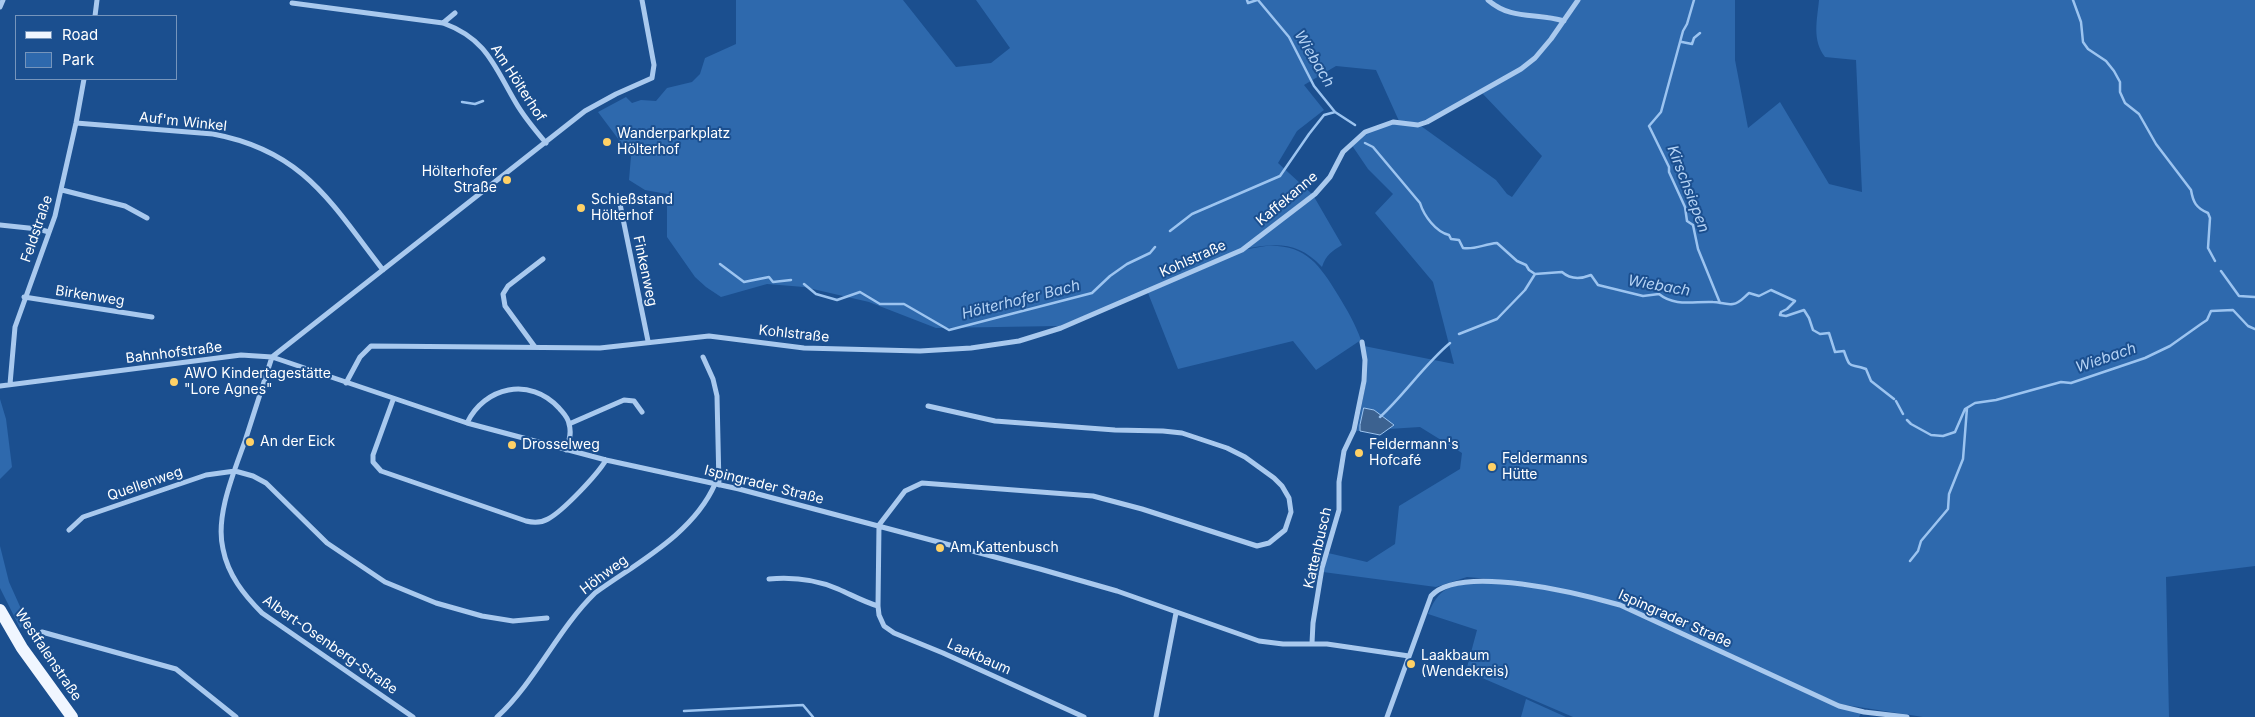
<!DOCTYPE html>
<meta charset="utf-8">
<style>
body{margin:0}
#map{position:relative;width:2255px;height:717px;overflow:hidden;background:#1b4f8f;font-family:Inter,sans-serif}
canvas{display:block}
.legend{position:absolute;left:15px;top:15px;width:162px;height:65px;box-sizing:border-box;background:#1b4f8f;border:1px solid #7695bc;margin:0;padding:6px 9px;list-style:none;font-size:15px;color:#fff}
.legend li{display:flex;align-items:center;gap:10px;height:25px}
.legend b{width:25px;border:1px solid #7695bc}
</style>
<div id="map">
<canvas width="2255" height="717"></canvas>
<ul class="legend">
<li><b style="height:6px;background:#f0f6ff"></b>Road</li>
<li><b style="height:14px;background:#2e69ad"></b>Park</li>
</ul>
</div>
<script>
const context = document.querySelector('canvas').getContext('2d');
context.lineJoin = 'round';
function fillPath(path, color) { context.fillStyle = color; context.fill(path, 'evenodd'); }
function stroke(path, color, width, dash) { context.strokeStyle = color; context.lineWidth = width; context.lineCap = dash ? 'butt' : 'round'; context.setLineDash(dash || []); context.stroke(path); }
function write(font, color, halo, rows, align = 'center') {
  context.font = font + ' Inter,sans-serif'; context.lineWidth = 4; context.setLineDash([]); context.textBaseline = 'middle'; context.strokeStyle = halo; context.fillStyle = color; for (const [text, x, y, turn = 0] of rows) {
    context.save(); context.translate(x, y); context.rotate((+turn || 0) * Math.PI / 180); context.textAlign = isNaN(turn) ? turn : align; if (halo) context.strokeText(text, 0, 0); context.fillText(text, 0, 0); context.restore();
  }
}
fillPath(new Path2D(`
 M736 0H903L956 67 991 63 1010 48 976 0H1487C1515 25 1531 11 1561 22L1535 56 1520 68 1454 107 1419 123 1399 121 1376 70 1336 66 1304 85 1324 110 1297 131 1278 163 1312 194 1241 249 1104 309 1059 326 936 328 869 302 804 287 767 284 721 297 706 287 695 277 667 237V194L645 190 629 180 631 156 598 112 626 97 632 103 641 100 656 101 667 88 692 82 700 74 705 58 736 44Z
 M1490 0H1577L1564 19 1542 14 1521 15 1510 12Z
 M1580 0H1735V60L1748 128 1780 102 1829 184 1862 192 1856 60 1825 57C1812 40 1817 21 1819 0H2255V566L2166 577 2169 717H1923L1839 704 1621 605 1511 581 1467 577 1436 587 1323 572 1328 553 1367 562 1395 544 1399 506 1460 469 1462 453 1420 427 1357 431 1366 382 1364 346 1454 364 1433 282 1375 213 1393 194 1368 169 1351 144 1359 136 1394 123 1421 126 1496 180 1507 194 1512 197 1542 156 1482 93 1523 70Z
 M1313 195 1342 245C1332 251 1326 255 1322 267 1298 241 1276 243 1244 249Z
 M1266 246C1305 244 1319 264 1338 295 1347 310 1355 323 1361 340L1316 370 1293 341 1178 369 1148 293 1242 250Z
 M0 399 6 419 12 467 0 479Z
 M0 546 9 582 27 622 20 628 0 588Z
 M1485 583C1530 585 1574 594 1617 606L1861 713 1859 717H1573L1466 671 1477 630 1428 614C1442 582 1453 586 1485 583Z
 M1526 699 1566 717H1521Z`), '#2e69ad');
const water = new Path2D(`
 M1364 408 1374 410 1394 425 1380 435 1360 431V425Z`);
fillPath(water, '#3c6290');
stroke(water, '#9cc4f0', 1);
stroke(new Path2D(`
 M1247 0 1248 3 1257 0
 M1258 0 1289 37 1314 86 1335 112 1355 125
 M1694 0 1687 24 1683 31 1661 112 1649 126 1669 167V172L1685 207 1687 221 1693 225 1698 249 1720 303
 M2073 0 2081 22 2083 42 2088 49 2106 61 2114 71 2120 82V92L2125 103 2139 114 2156 144 2191 190C2193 202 2196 208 2208 213L2210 218 2208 248 2215 261
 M1682 42 1692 44 1694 38 1700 33
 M462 102 475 104 483 101
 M1365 143 1373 147 1420 203C1424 216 1436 232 1449 235L1451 239 1459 240 1463 248C1475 250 1484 244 1497 243L1517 261 1526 265 1529 270 1535 274 1562 272C1571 280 1581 279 1591 275L1598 285 1643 296 1659 294C1675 307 1694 301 1713 302 1720 302 1725 305 1733 304 1740 303 1744 297 1749 293L1759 296 1771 290 1795 301 1787 309 1781 312 1780 315 1786 316 1804 310 1809 318 1813 330 1820 334 1829 333 1835 352 1844 351C1851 372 1850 362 1866 369L1871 381 1894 399
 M1170 231 1192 214 1280 176 1309 134 1324 115 1335 112
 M720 264 744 282 769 277 773 282 791 280
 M2221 271 2239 296 2255 297
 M804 284 816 294 837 300 860 292 880 304H904L949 330 1092 293 1110 276 1127 264 1150 253 1155 247
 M1459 334 1497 319 1525 290 1535 274
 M1896 401 1903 414
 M1380 417C1405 394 1424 365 1450 343
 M1907 420 1911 424 1931 435 1943 436 1955 432 1965 409 1975 403 1996 400 2061 382 2071 383 2145 358 2170 346 2201 324 2207 320 2211 311 2233 310 2248 326 2255 329
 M1910 561 1918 551 1921 541 1948 509 1949 494 1963 459 1967 408
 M684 711 803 705 813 717`), '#9cc4f0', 2.5);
stroke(new Path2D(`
 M1488 0C1512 21 1536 12 1564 21
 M292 3 443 23C487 39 494 66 516 103 524 117 535 130 546 143
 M0 7 3 0
 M95 16 97 0
 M443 23 455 13
 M76 123 213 134C304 151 331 203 383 270
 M62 190 125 206 147 218
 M620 204 648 341
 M0 225 38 229 49 232
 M24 297 152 317
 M535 347 505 306 503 294 508 286 543 259
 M272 357 585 111 616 94 652 78 654 65 642 0
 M272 357C263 385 254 413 245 441 234 472 215 516 223 549 228 575 244 595 262 613L413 717
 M703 357 713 379 717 396 719 485
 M346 383 360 357 371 346 600 348 709 336 804 348 920 351 971 348 1019 341 1061 328 1242 250 1315 194 1330 177 1343 152 1365 132 1393 122 1418 125 1427 122 1521 69 1535 58 1551 39 1578 0
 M10 384 15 327 55 216 76 123 84 79
 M0 386 241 355 272 357 467 423 606 460 739 489 1040 569 1117 591 1259 641 1283 644H1327L1409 656
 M393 400 373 455V462L381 471 526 521C534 523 541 523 548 519 563 511 597 475 606 460
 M928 406 995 421 1115 430 1163 431 1182 433 1227 448 1245 457 1274 478 1282 486 1289 498 1291 512 1285 530 1269 543 1257 546 1142 509 1093 496 922 483 905 491 879 525 878 606 879 615 884 626 894 633 943 653 1084 717
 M467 423C484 387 530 376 559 408 563 413 568 417 569 424 572 433 569 442 566 450
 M569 424 624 400 634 401 642 412
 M69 530 83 517 206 475 235 471 253 476 266 483 327 543 385 582 436 603 482 616 513 621 547 618
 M769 579C792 577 817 580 838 589 852 595 864 602 878 606
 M42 632 176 669 236 717
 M1312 643 1313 623 1322 568 1339 510V482L1344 451 1354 430 1364 381 1365 360 1362 342
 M497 717C536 681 557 630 595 593 638 562 693 534 715 484
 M1156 717 1176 613
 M1387 717 1431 596C1460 563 1581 594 1620 605L1839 706 1864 712 1907 717`), '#a9c9ee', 5);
stroke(new Path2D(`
 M0 610 22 648 72 717`), '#f0f6ff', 12);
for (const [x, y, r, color] of [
 [607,142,5,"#ffd166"],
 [507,180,5,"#ffd166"],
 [581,208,5,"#ffd166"],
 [174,382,5,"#ffd166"],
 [250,442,5,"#ffd166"],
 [512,445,5,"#ffd166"],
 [1359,453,5,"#ffd166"],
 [1492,467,5,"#ffd166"],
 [940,548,5,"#ffd166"],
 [1411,664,5,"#ffd166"]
]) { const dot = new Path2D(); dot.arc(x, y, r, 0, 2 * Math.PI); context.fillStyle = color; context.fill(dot); stroke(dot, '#1b4f8f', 2); }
write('14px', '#fff', '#1b4f8f', [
 ["Am Hölterhof",518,83,57],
 ["Auf'm Winkel",183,122,6],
 ["Kaffekanne",1287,199,-40],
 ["Feldstraße",37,229,-71],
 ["Kohlstraße",1193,259,-24],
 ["Finkenweg",645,271,78],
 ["Birkenweg",90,296,9],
 ["Kohlstraße",794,334,6],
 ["Bahnhofstraße",174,353,-7],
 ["Quellenweg",145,484,-19],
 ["Ispingrader Straße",764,485,14],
 ["Kattenbusch",1318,548,-77],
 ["Höhweg",604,575,-37],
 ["Ispingrader Straße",1675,619,24],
 ["Albert-Osenberg-Straße",330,645,35],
 ["Westfalenstraße",48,655,56],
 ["Laakbaum",979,657,24]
]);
write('14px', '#fff', '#1b4f8f', [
 ["Wanderparkplatz",617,134],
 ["Hölterhof",617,150],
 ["Hölterhofer",497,172,"right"],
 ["Straße",497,188,"right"],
 ["Schießstand",591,200],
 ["Hölterhof",591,216],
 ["AWO Kindertagestätte",184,374],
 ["\"Lore Agnes\"",184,390],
 ["An der Eick",260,442],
 ["Drosselweg",522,445],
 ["Feldermann's",1369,445],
 ["Hofcafé",1369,461],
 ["Feldermanns",1502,459],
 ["Hütte",1502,475],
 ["Am Kattenbusch",950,548],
 ["Laakbaum",1421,656],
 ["(Wendekreis)",1421,672]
], 'left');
write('italic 15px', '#b5d3f5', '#1b4f8f', [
 ["Wiebach",1314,59,59],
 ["Kirschsiepen",1688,189,69],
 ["Wiebach",1659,286,10],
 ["Hölterhofer Bach",1021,300,-14],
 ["Wiebach",2106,358,-19]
]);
</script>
